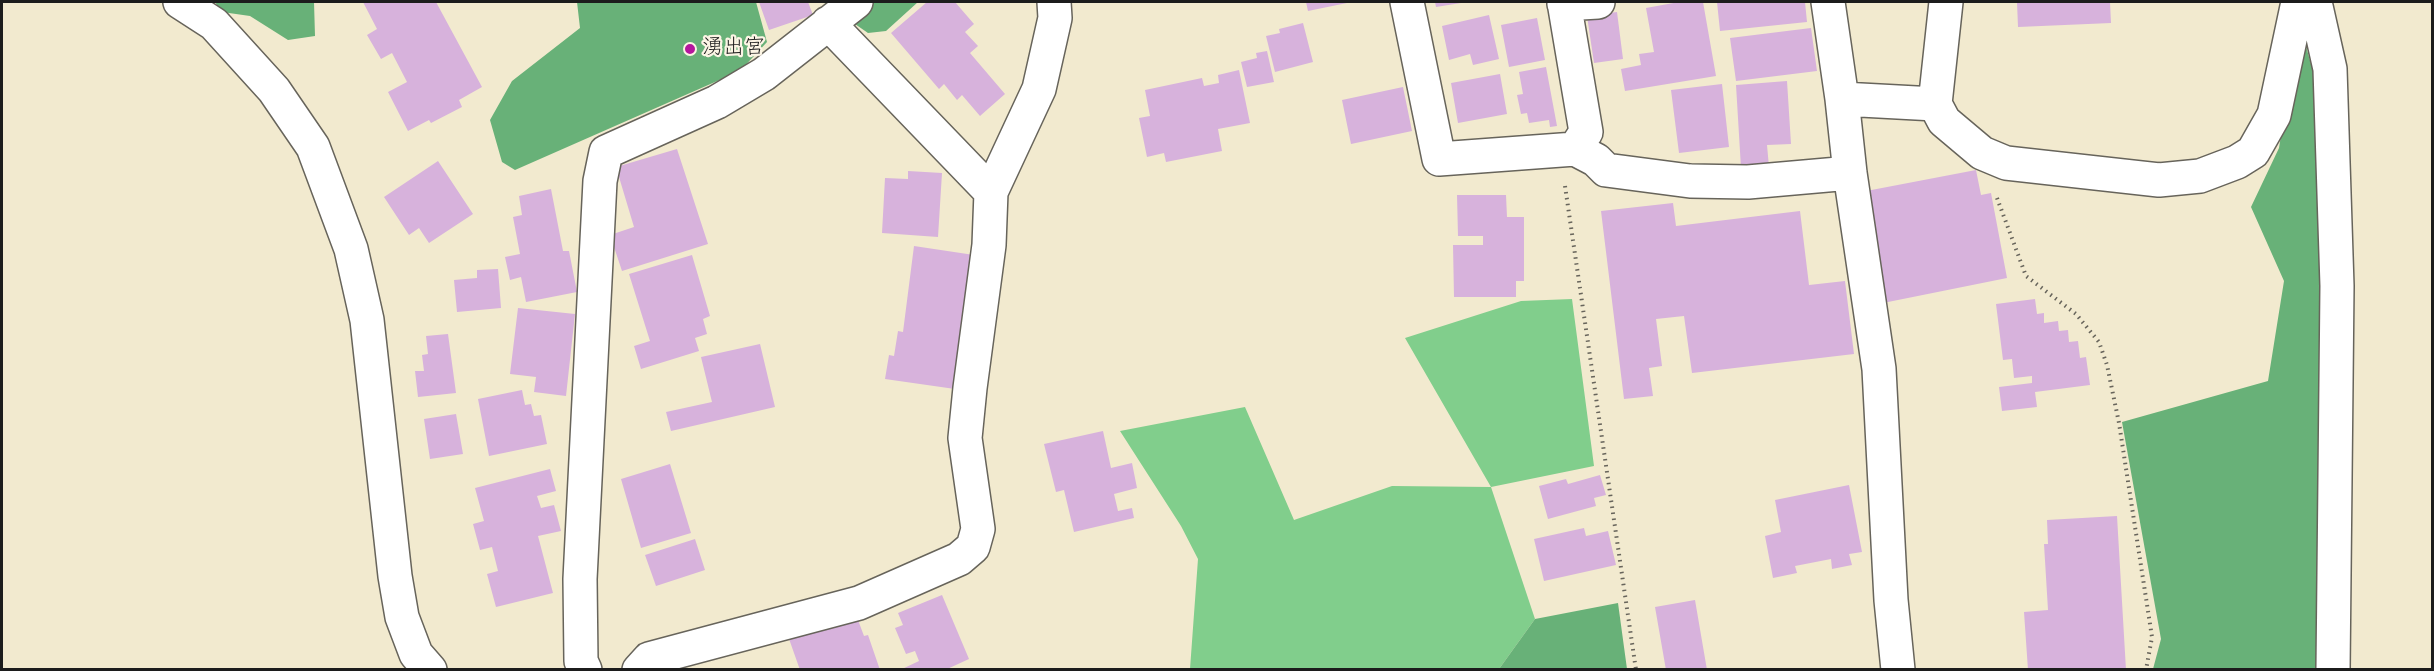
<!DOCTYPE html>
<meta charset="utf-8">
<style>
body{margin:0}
#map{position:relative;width:2434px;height:671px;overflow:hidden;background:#f2eacf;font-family:Mynerve,sans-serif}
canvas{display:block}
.frame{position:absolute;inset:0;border:3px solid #1c1c1c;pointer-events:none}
</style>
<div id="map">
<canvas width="2434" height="671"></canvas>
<div class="frame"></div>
</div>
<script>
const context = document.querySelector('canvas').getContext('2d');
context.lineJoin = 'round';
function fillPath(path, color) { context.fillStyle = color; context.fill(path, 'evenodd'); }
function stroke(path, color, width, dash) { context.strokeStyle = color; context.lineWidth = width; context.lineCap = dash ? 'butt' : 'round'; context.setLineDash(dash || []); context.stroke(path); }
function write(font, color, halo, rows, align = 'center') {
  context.font = font + ' Mynerve,"Klee One",sans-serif'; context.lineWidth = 4.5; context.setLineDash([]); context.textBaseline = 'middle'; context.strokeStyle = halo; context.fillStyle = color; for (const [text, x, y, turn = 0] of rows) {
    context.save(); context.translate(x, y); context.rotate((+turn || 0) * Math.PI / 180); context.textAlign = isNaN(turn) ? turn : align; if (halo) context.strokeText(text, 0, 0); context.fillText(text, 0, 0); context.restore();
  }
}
fillPath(new Path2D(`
 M1572 299 1594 466 1491 487 1535 619 1499 669H1190L1198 559 1181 526 1120 431 1245 407 1294 520 1392 486 1491 487 1405 338 1521 301Z`), '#81ce8c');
fillPath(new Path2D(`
 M215 2H314L315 36 288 40 250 16 222 12Z
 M577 2H756L767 42 740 71 515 170 502 162 490 120 512 81 580 28Z
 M823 2H918L886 31 868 33Z
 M2299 22 2313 71 2320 286 2317 669H2153L2161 639 2122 422 2268 381 2284 281 2251 207 2279 148Z
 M1618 603 1627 669H1499L1535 619Z`), '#68b178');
fillPath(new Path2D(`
 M363 2H436L482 87 459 100 462 107 431 123 429 120 408 131 388 92 407 82 392 53 381 59 367 35 377 29Z
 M759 2H808L813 15 769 30Z
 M927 2H955L974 24 965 32 978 46 970 53 1005 94 980 116 962 95 957 100 944 84 939 89 891 33Z
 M1306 2H1346L1347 3 1308 11Z
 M1435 2H1461V3L1436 7Z
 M1679 2H1703L1716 76 1625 91 1621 69 1641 65 1639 54 1654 52 1646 8Z
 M1717 2H1805L1807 22 1720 31Z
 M2017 2H2110L2111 23 2018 27Z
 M1617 12 1623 59 1594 63 1587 16Z
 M1489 15 1499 59 1473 65 1470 54 1449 60 1442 26Z
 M1537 18 1545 60 1509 67 1501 25Z
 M1303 23 1313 62 1275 72 1266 36 1280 33 1279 29Z
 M1811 28 1817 71 1736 81 1730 38Z
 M1267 51 1274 82 1247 87 1241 62 1257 58 1256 53Z
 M1546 67 1557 126 1550 127 1549 120 1529 123 1527 113 1521 114 1517 95 1523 94 1519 72Z
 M1239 70 1250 123 1218 129 1222 151 1166 162 1164 153 1147 157 1139 118 1150 116 1145 90 1202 78 1204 86 1219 83 1218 75Z
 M1500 74 1507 114 1458 123 1451 83Z
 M1787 81 1791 144 1767 145 1769 167 1741 168 1736 85Z
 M1722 84 1729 147 1679 153 1671 90Z
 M1403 87 1412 131 1351 144 1342 100Z
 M677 149 708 244 622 271 610 235 634 227 616 167Z
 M438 161 473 214 429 243 419 228 409 235 384 197Z
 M1976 170 1981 195 1991 193 2007 278 1883 303 1861 192Z
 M908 171 942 173 938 237 882 233 885 178 908 179Z
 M551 189 563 251H569L577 292 526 302 521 277 510 280 505 257 520 254 513 217 522 215 519 196Z
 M1457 195H1506L1507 217H1524V281H1516V297H1454L1453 245H1483V236H1458Z
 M1673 203 1676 226 1800 211 1809 285 1845 281 1854 354 1692 373 1684 316 1656 319 1662 366 1649 368 1653 396 1624 399 1601 211Z
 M914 246 974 255 955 389 885 379 889 355 894 356 898 331 903 332Z
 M692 255 710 316 703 319 707 334 695 338 699 351 641 369 634 346 650 341 629 274Z
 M498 269 501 308 457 312 454 280 477 278V270Z
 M2035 299 2037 314 2044 313V323L2058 321 2059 331 2068 330 2069 342 2078 341 2080 358 2086 357 2090 385 2035 392 2037 407 2002 411 1999 387 2032 383V376L2014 378 2012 359 2003 360 1996 304Z
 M518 308 575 314 566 396 534 392 536 377 510 374Z
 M448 334 456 393 418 397 415 371H424L422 355 428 354 426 336Z
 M760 344 775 407 671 431 666 412 712 402 701 357Z
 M522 390 525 405 531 404 534 416 541 415 547 444 489 456 478 399Z
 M456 414 463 454 430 459 424 419Z
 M1103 431 1111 468 1132 463 1137 488 1114 494 1118 511 1132 508 1134 518 1074 532 1064 490 1056 492 1044 444Z
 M670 464 691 533 641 548 621 479Z
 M550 469 556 491 537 496 541 508 554 505 561 531 538 536 553 593 496 607 487 574 498 571 492 547 480 550 473 524 484 521 475 488Z
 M1600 475 1606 495 1594 498 1596 506 1548 519 1539 486 1566 479 1568 484Z
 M1849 485 1862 552 1849 554 1852 565 1832 569 1831 559 1795 566 1797 573 1773 578 1765 536 1781 532 1775 500Z
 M2117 516 2126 670H2028L2024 612 2048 610 2044 544H2048L2047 520Z
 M1584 528 1586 536 1608 531 1616 565 1544 581 1534 539Z
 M695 539 705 570 656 586 645 555Z
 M942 595 969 659 945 670H900L919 661 915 651 906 654 895 628 903 625 898 613Z
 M1695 600 1707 670H1666L1655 607Z
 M855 612 864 636 868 635 880 670H800L788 636Z`), '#d7b2dc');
const minor = new Path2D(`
 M180 2 214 24 274 90 313 147 351 249 367 320 395 576 402 617 416 654 430 670
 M1407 2 1439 159 1575 149 1586 132 1564 2
 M1828 2 1842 99 1850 173 1879 369 1891 600 1898 670
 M2315 2 2330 69 2337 286 2333 670
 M1564 4 1598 2
 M828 23 991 192
 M1842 99 1935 104 1946 2
 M1935 104 1944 121 1982 153 2006 163 2159 180 2200 176 2237 162 2253 152 2274 115 2298 2
 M1575 149 1596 160 1606 170 1690 181 1748 182 1850 173
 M585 670 581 661 580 579 600 181 606 152 717 102 764 74 856 2
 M639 670 649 659 859 603 959 559 973 547 978 529 965 438 970 388 989 245 991 192 1039 89 1055 18 1054 2`);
stroke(minor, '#67645b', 36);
stroke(new Path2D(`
 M1565 186 1636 670
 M1997 198 2026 276 2076 314 2099 342 2107 365 2119 423 2152 637 2146 670`), '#67645b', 4, [1.5, 4.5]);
stroke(minor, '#fff', 33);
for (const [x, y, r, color] of [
 [690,49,6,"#b5179e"]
]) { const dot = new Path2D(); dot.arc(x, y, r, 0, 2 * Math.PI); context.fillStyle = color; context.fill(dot); stroke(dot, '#fcf5e5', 2); }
write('21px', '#1c1c1c', '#fcf5e5', [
 ["湧出宮",702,49]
], 'left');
</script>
